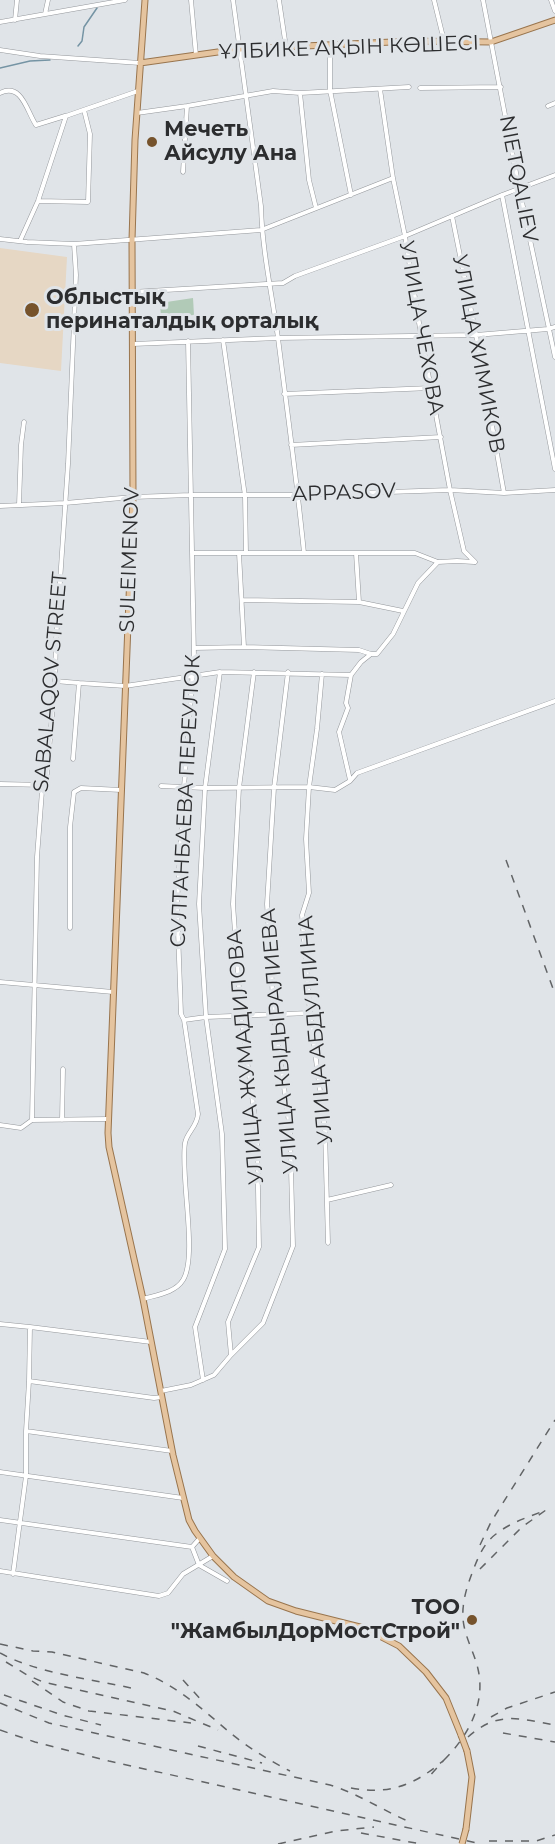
<!DOCTYPE html>
<meta charset="utf-8">
<style>
body{margin:0}
canvas{display:block;background:#e0e4e8}
</style>
<canvas width="555" height="1844"></canvas>
<script>
const context = document.querySelector('canvas').getContext('2d');
context.lineJoin = 'round';
function fillPath(path, color) { context.fillStyle = color; context.fill(path, 'evenodd'); }
function stroke(path, color, width, dash) { context.strokeStyle = color; context.lineWidth = width; context.lineCap = dash ? 'butt' : 'round'; context.setLineDash(dash || []); context.stroke(path); }
function write(font, color, halo, rows, align = 'center') {
  context.font = font + ' Montserrat,sans-serif'; context.lineWidth = 6; context.setLineDash([]); context.textBaseline = 'middle'; context.strokeStyle = halo; context.fillStyle = color; for (const [text, x, y, turn = 0] of rows) {
    context.save(); context.translate(x, y); context.rotate((+turn || 0) * Math.PI / 180); context.textAlign = isNaN(turn) ? turn : align; if (halo) context.strokeText(text, 0, 0); context.fillText(text, 0, 0); context.restore();
  }
}
fillPath(new Path2D(`
 M0 248 67 257 61 371 0 363Z`), '#e6d7c4');
fillPath(new Path2D(`
 M193 298 194 315 161 317 160 303Z`), '#b1cab7');
stroke(new Path2D(`
 M78 46 82 41 84 27 97 8
 M0 68 30 61 50 60`), '#7594a4', 1.5);
const minor = new Path2D(`
 M191 0 196 55
 M233 0 261 206C262 250 272 294 278 338 287 410 297 481 304 553
 M279 0 286 47
 M434 0 444 41
 M483 0 519 188 555 357
 M551 0 555 11
 M45 14 48 0
 M15 20 17 0
 M0 22 125 0
 M330 45V90L351 195
 M0 50 40 56 140 63
 M420 88 501 87
 M380 89 393 178 405 236 421 335 450 490 464 551 475 562
 M0 93C22 82 27 112 36 125L65 116
 M300 93 309 180 316 208
 M548 106 555 103
 M137 113 187 106 273 91 300 93 409 87
 M183 172 187 106
 M502 195 555 469
 M38 201 88 202 90 134 84 110
 M452 216 476 335 504 493
 M0 239 27 242 74 244 261 230 393 178
 M20 241 38 201 66 116 138 91
 M132 292 283 283 295 276 405 236 502 195 555 175
 M223 340 245 496 246 553
 M133 344 278 338 476 335 548 329 555 327
 M284 394 431 388
 M291 445 441 437
 M19 505 21 445 24 422
 M0 506 65 503 133 497 191 495H297L450 490 504 493 555 490
 M192 553H415L438 562 457 561 474 562
 M239 553 244 647
 M356 553 359 602
 M243 600 359 602 403 611
 M194 648 244 647 359 650 371 654
 M322 674 317 729 309 787 306 839 309 893 302 915 310 1013 325 1130 328 1243
 M55 681 79 683 73 759
 M79 683 125 686 220 672 351 675
 M350 780 339 732 348 708 346 703 351 675 361 662 371 654H377L393 634 418 583 438 562
 M0 784 45 785
 M161 786 205 788 309 787 335 790 350 781 357 773 555 701
 M70 928V827L74 792 81 788 121 790
 M0 982 113 992
 M184 1020 206 1017 310 1013
 M32 1120 37 857 42 791 46 785 55 681 56 640 68 464 76 275 74 244
 M62 1120 63 1069
 M0 1125 21 1128 32 1120 108 1119
 M327 1200 391 1185
 M143 1299C156 1295 175 1293 183 1280 198 1256 180 1176 185 1143 187 1132 197 1127 198 1114L184 1020 181 1014 177 904 184 787 194 657 188 341
 M0 1324 30 1327 29 1381
 M30 1327 151 1342
 M231 1355 263 1323 293 1246 290 1130 274 1015 267 904 274 788 288 672
 M203 1380 195 1327 225 1249 222 1134 206 1017 199 904 205 788 220 672
 M161 1391 191 1385 214 1375 231 1355 228 1322 259 1247 257 1132 241 1017 233 904 239 788 254 672
 M26 1431 172 1451
 M0 1472 183 1498
 M0 1520 192 1547
 M199 1539 192 1547 199 1565 227 1581
 M0 1571 159 1596 168 1593 183 1574 213 1556
 M13 1574 26 1476V1431L29 1381 154 1398 162 1397`);
const major = new Path2D(`
 M145 0 135 140 132 240 133 497 108 1133 109 1147 143 1299 173 1455 189 1520 195 1531 213 1556 234 1577 268 1601 296 1611 364 1628 399 1646 426 1672 446 1698 461 1735
 M140 63 239 49 414 41 491 42 555 20
 M466 1829 472 1777 467 1751`);
stroke(minor, '#94979b', 5);
stroke(major, '#99754e', 7);
stroke(minor, '#fff', 4);
stroke(major, '#e5c49f', 5);
stroke(new Path2D(`
 M506 860 555 994
 M480 1545 491 1522 555 1420
 M0 1644 33 1651 52 1652 144 1673C177 1686 201 1708 228 1731 246 1746 268 1760 290 1771
 M0 1653C37 1673 90 1679 131 1688
 M6 1662 27 1675 43 1682 173 1711 218 1730
 M183 1680 203 1702
 M32 1681 63 1702 89 1711 191 1723
 M4 1695 62 1715 101 1725
 M0 1703 49 1723 330 1785C359 1794 382 1810 410 1822
 M491 1717 507 1708 555 1692
 M0 1730 35 1742 109 1761 481 1844
 M503 1733 555 1742
 M468 1737C498 1710 520 1719 555 1725
 M198 1746 262 1763
 M444 1760C468 1736 486 1704 478 1669 475 1655 467 1641 464 1626 460 1606 467 1586 474 1568 479 1555 485 1542 496 1534 511 1522 529 1517 546 1510L522 1527 476 1573
 M351 1788C390 1795 415 1785 444 1760L428 1778
 M361 1833 421 1844
 M489 1841H536L555 1835
 M278 1844 336 1831 374 1827`), '#626466', 1.5, [8, 8]);
const majorBridge = new Path2D(`
 M461 1735 467 1751
 M462 1844 466 1829`);
stroke(majorBridge, '#99754e', 7, []);
stroke(majorBridge, '#e5c49f', 5);
for (const [x, y, r, color] of [
 [152,142,6,"#76532c"],
 [32,310,8,"#76532c"],
 [472,1620,6,"#76532c"]
]) { const dot = new Path2D(); dot.arc(x, y, r, 0, 2 * Math.PI); context.fillStyle = color; context.fill(dot); stroke(dot, '#e0e4e8', 2); }
write('21px', '#2c2d2f', '#e0e4e8', [
 ["ҰЛБИКЕ АҚЫН КӨШЕСІ",349,48,-2],
 ["NIETQALIEV",518,179,79],
 ["УЛИЦА ЧЕХОВА",421,328,80],
 ["УЛИЦА ХИМИКОВ",478,354,79],
 ["APPASOV",344,493,-2],
 ["SULEIMENOV",130,560,-88],
 ["SABALAQOV STREET",51,682,-85],
 ["СУЛТАНБАЕВА ПЕРЕУЛОК",186,801,-87],
 ["УЛИЦА АБДУЛЛИНА",316,1030,-95],
 ["УЛИЦА КЫДЫРАЛИЕВА",280,1041,-95],
 ["УЛИЦА ЖУМАДИЛОВА",246,1057,-95]
]);
write('bold 21px', '#2c2d2f', '#e0e4e8', [
 ["Мечеть",164,130],
 ["Айсулу Ана",164,154],
 ["Облыстық",46,298],
 ["перинаталдық орталық",46,322],
 ["ТОО",460,1608,"right"],
 ["\"ЖамбылДорМостСтрой\"",460,1632,"right"]
], 'left');
</script>
